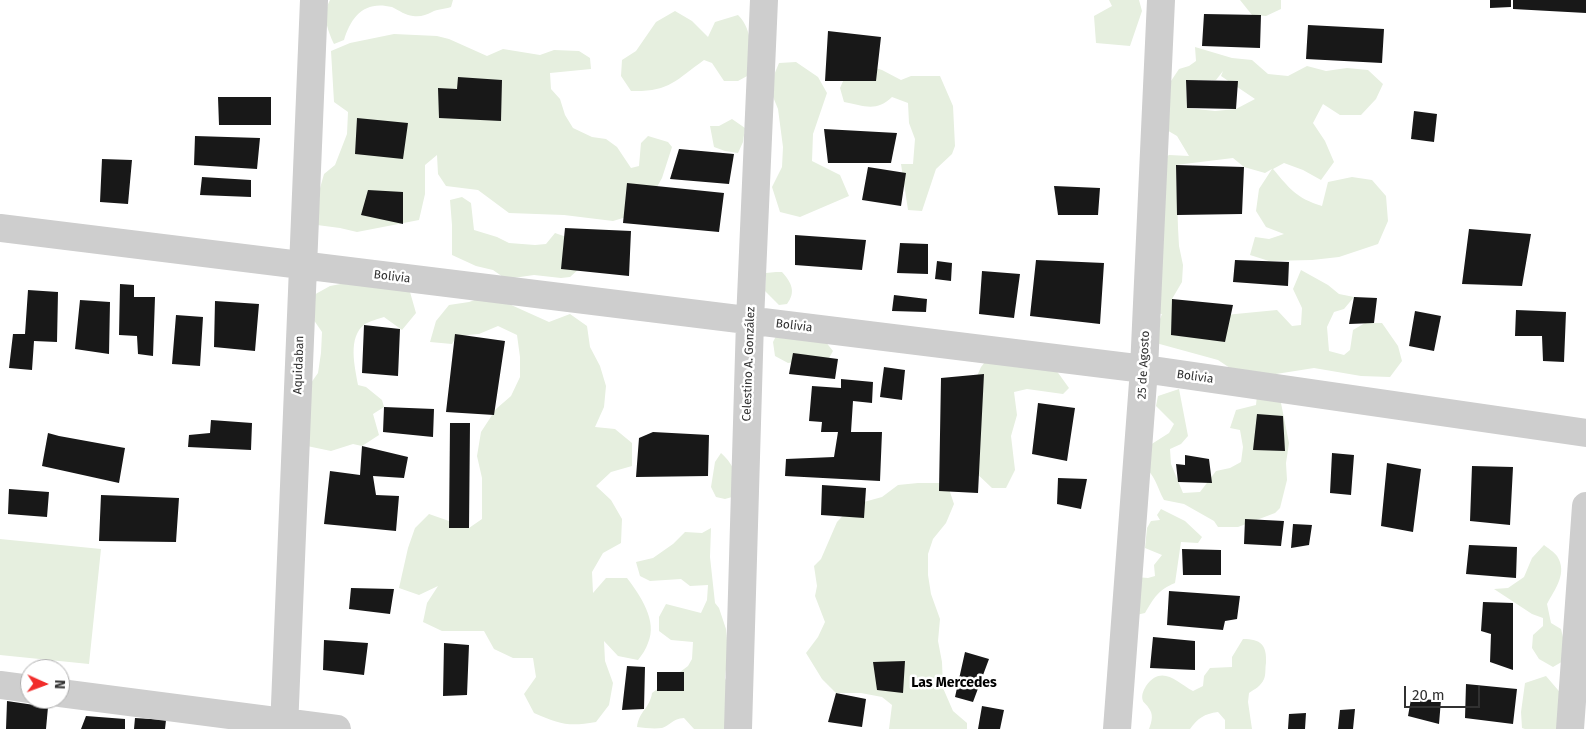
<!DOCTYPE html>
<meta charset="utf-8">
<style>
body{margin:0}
#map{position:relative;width:1586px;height:729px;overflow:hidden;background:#fff;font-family:"Fira Sans",sans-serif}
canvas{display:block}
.north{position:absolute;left:20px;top:659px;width:50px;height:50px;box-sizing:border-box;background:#fff;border:1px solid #adadad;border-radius:50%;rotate:92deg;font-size:14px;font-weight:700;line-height:20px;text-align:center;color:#313131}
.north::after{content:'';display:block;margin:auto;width:18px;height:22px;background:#f12d2b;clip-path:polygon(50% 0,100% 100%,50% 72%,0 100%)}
.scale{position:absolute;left:1404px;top:686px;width:76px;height:22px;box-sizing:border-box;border:2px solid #313131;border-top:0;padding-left:6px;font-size:15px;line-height:18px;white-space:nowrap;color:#313131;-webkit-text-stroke:4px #fff;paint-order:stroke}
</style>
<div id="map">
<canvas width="1586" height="729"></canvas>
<div class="north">N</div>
<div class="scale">20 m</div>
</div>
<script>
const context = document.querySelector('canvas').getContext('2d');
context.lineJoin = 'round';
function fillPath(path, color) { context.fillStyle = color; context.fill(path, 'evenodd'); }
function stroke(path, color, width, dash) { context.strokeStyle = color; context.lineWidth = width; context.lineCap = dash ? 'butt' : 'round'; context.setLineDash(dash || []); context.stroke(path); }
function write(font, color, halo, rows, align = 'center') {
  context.font = font + ' "Fira Sans",sans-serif'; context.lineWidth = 5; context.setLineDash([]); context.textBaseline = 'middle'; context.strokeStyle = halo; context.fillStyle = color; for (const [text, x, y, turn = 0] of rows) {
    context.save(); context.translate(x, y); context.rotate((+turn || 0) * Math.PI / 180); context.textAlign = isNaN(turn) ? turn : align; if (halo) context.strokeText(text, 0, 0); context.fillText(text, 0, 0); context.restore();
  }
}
fillPath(new Path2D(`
 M330 0H453L451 7C445 9 437 9 432 12 426 15 421 17 413 16 405 15 400 11 392 7 364 0 351 17 344 40L334 44C327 29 322 14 330 0Z
 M1109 0H1139L1142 11 1130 46 1096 43 1094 16 1112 6Z
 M1240 0H1281V9L1266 16 1252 15Z
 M675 11 692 21 708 37 715 22 738 15C754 31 751 55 749 75L738 81H724L712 63 704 60C675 81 669 92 631 91L621 76 622 60 636 51 656 22Z
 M394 34 437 36 449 39 487 56 503 49 540 55 554 50 579 51 590 58 591 69 550 73 551 89 560 99 565 115 573 128 592 137 606 139 617 147 631 168 639 166 641 143 648 136 668 142 672 147 662 178 643 212 613 221 564 215 509 213 478 190 446 186 438 174 437 155 425 165V194L419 220 357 232 340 228 317 225V199L324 174 335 165 347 134 348 112 334 102 331 51 350 43Z
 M1195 47 1232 58 1252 60 1268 74 1288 76 1307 66 1326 71 1347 68 1368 70 1383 84 1376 99 1361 115H1340L1323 104 1313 123 1325 141 1334 162 1321 180 1303 170 1284 163 1273 169C1290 189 1296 198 1322 206L1328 182 1352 177 1372 180 1386 196 1388 221 1378 244 1339 257 1312 260 1269 261 1250 255 1255 237 1269 239 1284 234 1266 227 1256 211 1259 189 1272 169 1265 173 1244 167 1233 158 1176 165 1178 228 1179 246 1183 265 1182 282 1172 299 1225 315 1277 310 1292 326 1301 325 1302 308 1293 289 1301 270 1328 285 1339 294 1354 297 1344 309 1334 312 1327 327 1329 351 1344 355 1350 350 1353 330 1365 323H1382L1398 346 1402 361 1390 377 1361 376 1314 368 1276 374 1253 373 1230 368 1218 360 1156 343V329L1162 314 1152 313 1160 160 1169 155 1189 156 1177 136 1165 129 1169 84 1179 69 1189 66 1196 61ZM1223 71 1221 76 1255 99 1236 109 1215 111 1187 108 1186 80H1216Z
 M796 62 818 77 827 93 813 134 812 161 840 175 849 196 800 217 780 212 772 187 782 167 783 147 778 109 769 87 779 63Z
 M863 64 882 70 901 80 911 76H940L953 106 955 146 952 154 936 169 922 211 908 210 901 164H913L915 139 909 123 908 103 892 97C877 112 864 106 844 102L840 88 848 70Z
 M732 119 745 128 743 142 738 153 725 151 714 147 710 126H719Z
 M462 197 471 203 474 230 497 237 509 243 535 245 546 244 555 233 572 239 580 268 570 277 561 278 534 275 506 279 493 270 476 266 452 255V225L450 200Z
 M776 272H782C792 283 796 292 787 304L779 305 765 291 766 273Z
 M351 282 392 283 410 292 416 313 402 330 384 317C378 319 370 321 365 324 347 337 355 367 358 385L366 387 382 400 384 407 373 414 379 435 362 446 353 444 331 451 307 446 306 390 318 373 321 353 322 332 311 316 312 296 330 286Z
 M489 295 549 322 570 314 587 326 590 347 600 366 606 386 604 407 595 427 615 429 632 443V466L611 472 596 486 611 500 622 519 621 543 603 553 592 572 593 593 606 578H627C640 595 658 621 648 643 646 649 642 655 638 660L618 656 604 641 605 661 613 683 609 705 596 722C568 727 560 724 534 713L524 694 536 677 533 658H513L494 649 484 631H442L423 622 427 603 438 586 419 595 399 588 408 548 415 528 429 514 469 528 482 519V478L477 456 481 432 496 409 511 396 520 377V357L517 335 498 326 479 334 457 336 452 344 430 342 436 321 449 305 469 302Z
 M776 336 825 341 833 351 829 358 788 363 775 356 773 342Z
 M989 357 1051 363 1069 388 1063 394 1027 389 1014 392 1017 415 1011 436 1015 470 1006 488H992L973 470V385L981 367Z
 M1258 386 1269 391 1281 403 1289 443 1286 463 1287 480 1280 508 1275 513 1238 527H1218L1214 521 1184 504 1164 500C1158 489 1156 479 1148 470L1147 447 1169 433 1174 424 1156 406 1158 396 1179 389 1188 436 1181 444 1170 449 1171 464 1183 493 1200 492 1216 471 1230 468 1241 462 1243 447 1240 430 1230 428 1236 410 1256 405Z
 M721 453C736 467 736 475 739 495L725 499 716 497 711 487 715 462Z
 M918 483H947L954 504 946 523 933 539 928 554V575L931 594 940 619 938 641 942 662 943 688 953 711 967 723V729H889L892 705 882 697 861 693H836L822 679 806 653 818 637 825 622 815 596 817 586 814 566 821 559 837 522 853 505 882 497 898 485Z
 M1161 509 1185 521 1202 537 1198 543 1181 542 1175 583C1158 590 1154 598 1145 613L1136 615V577L1148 578 1155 576 1154 565 1162 555 1145 548 1147 528 1151 521 1160 520 1157 515Z
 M711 528 710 557 715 603 719 608 726 629 728 651 725 678 732 695 730 729H694L684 718C672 719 671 725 662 728 654 729 645 728 637 727 639 711 650 708 652 693L688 666 692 659 693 642 671 640 659 631V617L666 604 701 613 707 600 708 585 690 586 681 579 650 581 640 576 636 562 653 558 673 544 685 532 702 533Z
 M0 539 101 549 89 664 0 655Z
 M1544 545C1548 548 1554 552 1557 556 1568 573 1555 589 1547 604L1551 623 1561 629 1566 650 1565 660 1553 667 1539 659 1532 648 1533 635 1543 626V618L1532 614 1494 589 1508 588 1524 577 1532 558Z
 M1243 639C1261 639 1267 645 1266 663 1265 668 1266 675 1264 679 1261 686 1255 689 1249 693L1248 702 1252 729H1225V720L1218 712C1204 714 1198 718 1190 729H1149C1152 721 1154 714 1148 707 1148 706 1143 702 1143 701 1141 696 1143 691 1146 686 1162 664 1176 682 1193 691L1203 686 1204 676 1210 668 1232 667V657Z
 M1546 676 1564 697V719L1556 729H1525L1522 728 1521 712 1525 683Z`), '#e6efdf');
fillPath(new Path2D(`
 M1490 0H1511V7L1490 8Z
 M1513 0H1586V13L1513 9Z
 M1204 14 1261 15 1260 48 1202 46Z
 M1308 25 1384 29 1382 63 1306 59Z
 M828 31 881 37 876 81H825Z
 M458 77 502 80 501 121 439 118 438 88 457 89Z
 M1186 80 1238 81 1236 109 1187 108Z
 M218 97H271V125H219Z
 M1414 111 1437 114 1434 142 1411 139Z
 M357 118 408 123 403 159 355 154Z
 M824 129 897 133 891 163H828Z
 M195 136 260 138 257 169 194 165Z
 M679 149 734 154 729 184 670 179Z
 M102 159 132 160 128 204 100 202Z
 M1176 165 1244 167 1242 214 1177 215Z
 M868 167 906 173 901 206 862 200Z
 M202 177 251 180V197L200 195Z
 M627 183 724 193 719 232 623 223Z
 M1054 186 1100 188 1098 215H1058Z
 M368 190 403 192V224L361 215Z
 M565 228 631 231 629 276 561 269Z
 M1469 229 1531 234 1522 286 1462 284Z
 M795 235 866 240 862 270 795 265Z
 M900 243 928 244V274L897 273Z
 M1036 260 1104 263 1100 324 1030 316Z
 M1235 260 1289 262 1288 286 1233 282Z
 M937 261 952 263 951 281 935 279Z
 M982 271 1020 274 1014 318 979 314Z
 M120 284 134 285V297H155L153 356 138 354 137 336 119 335Z
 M28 290 58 292 57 342 34 341 32 370 9 368 13 334H25Z
 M894 295 927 299 926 312 892 311Z
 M1354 297 1377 298 1374 323 1349 324Z
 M1172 299 1233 305 1225 342 1171 335Z
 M80 300 110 302 109 354 75 349Z
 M215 301 259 304 255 351 214 347Z
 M1516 310 1566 312 1564 362 1543 361 1542 336H1515Z
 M1415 311 1441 316 1434 351 1409 346Z
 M176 315 203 317 200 366 172 364Z
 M364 325 400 329 398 376 362 373Z
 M455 334 505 341 494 415 446 412Z
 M793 353 838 359 835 379 789 374Z
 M884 367 905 370 902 400 880 397Z
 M984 374 978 493 939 491 941 378Z
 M841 379 873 382 872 403 853 401 851 432H882L880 481 785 476 786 459 834 457 838 432H821L822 422 809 421 812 386 841 388Z
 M1038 403 1075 408 1067 461 1032 454Z
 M384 407 434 409 433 437 383 432Z
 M1257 414 1283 416 1285 451 1253 450Z
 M211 420 252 423 251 450 188 447 189 435 210 433Z
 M450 423H470L469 528H449Z
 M653 432 709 435 708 476 636 477 639 438Z
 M48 433 59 436 125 448 119 483 42 466Z
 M362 446 408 457 404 478 373 476 376 495 399 496 396 531 324 524 330 471 360 475Z
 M1332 453 1354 455 1351 495 1330 493Z
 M1185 455 1209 459 1212 483 1178 482 1176 464 1185 465Z
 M1387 463 1421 469 1413 532 1381 526Z
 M1472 466 1513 467 1510 525 1470 521Z
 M1058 478 1087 479 1081 509 1057 504Z
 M822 485 866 488 864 518 821 515Z
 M9 489 49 492 47 517 8 514Z
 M101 495 179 498 176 542 99 541Z
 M1245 519 1284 521 1281 546 1244 544Z
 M1293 524 1312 525 1309 545 1291 548Z
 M1469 545 1517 547 1516 578 1466 574Z
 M1182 549 1221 550V575H1183Z
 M351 588 394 589 390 614 349 609Z
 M1169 591 1240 596 1237 619 1225 621 1223 630 1167 625Z
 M1483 602 1513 603V670L1490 662 1491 634 1481 631Z
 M1153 637 1195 641V670L1150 668Z
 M324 640 368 643 364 675 323 670Z
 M444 643 469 645 467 695 443 696Z
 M965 652 989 659 973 702 955 697Z
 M905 661 903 693 877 690 873 662Z
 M627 666 645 667 644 709 622 710Z
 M657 672H684V691H657Z
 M1466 684 1517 689 1513 724 1465 718Z
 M836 693 866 699 862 727 828 722Z
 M1411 699 1441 700 1439 724 1408 716Z
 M7 701 48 707 46 729H6Z
 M982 706 1004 710 1000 729H978Z
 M1355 709 1353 729H1338L1340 710Z
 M1306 713 1305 729H1288L1289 714Z
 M86 716 125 719V729H81Z
 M135 718 166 720 165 729H134Z`), '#181818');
stroke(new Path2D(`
 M0 228 1144 369 1586 433
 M0 685 30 689
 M60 693 337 729
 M284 729 314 0
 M738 729 750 321 764 0
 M1117 729 1144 369 1161 0
 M1570 729 1586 506`), '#cecece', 28);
write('12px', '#313131', '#fff', [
 ["Bolivia",392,277,7],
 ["Bolivia",794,326,7],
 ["Celestino A. González",749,364,-88],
 ["Aquidaban",299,365,-88],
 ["25 de Agosto",1144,365,-87],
 ["Bolivia",1195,377,8]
]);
write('bold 14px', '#000', '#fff', [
 ["Las Mercedes",954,683]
]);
</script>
